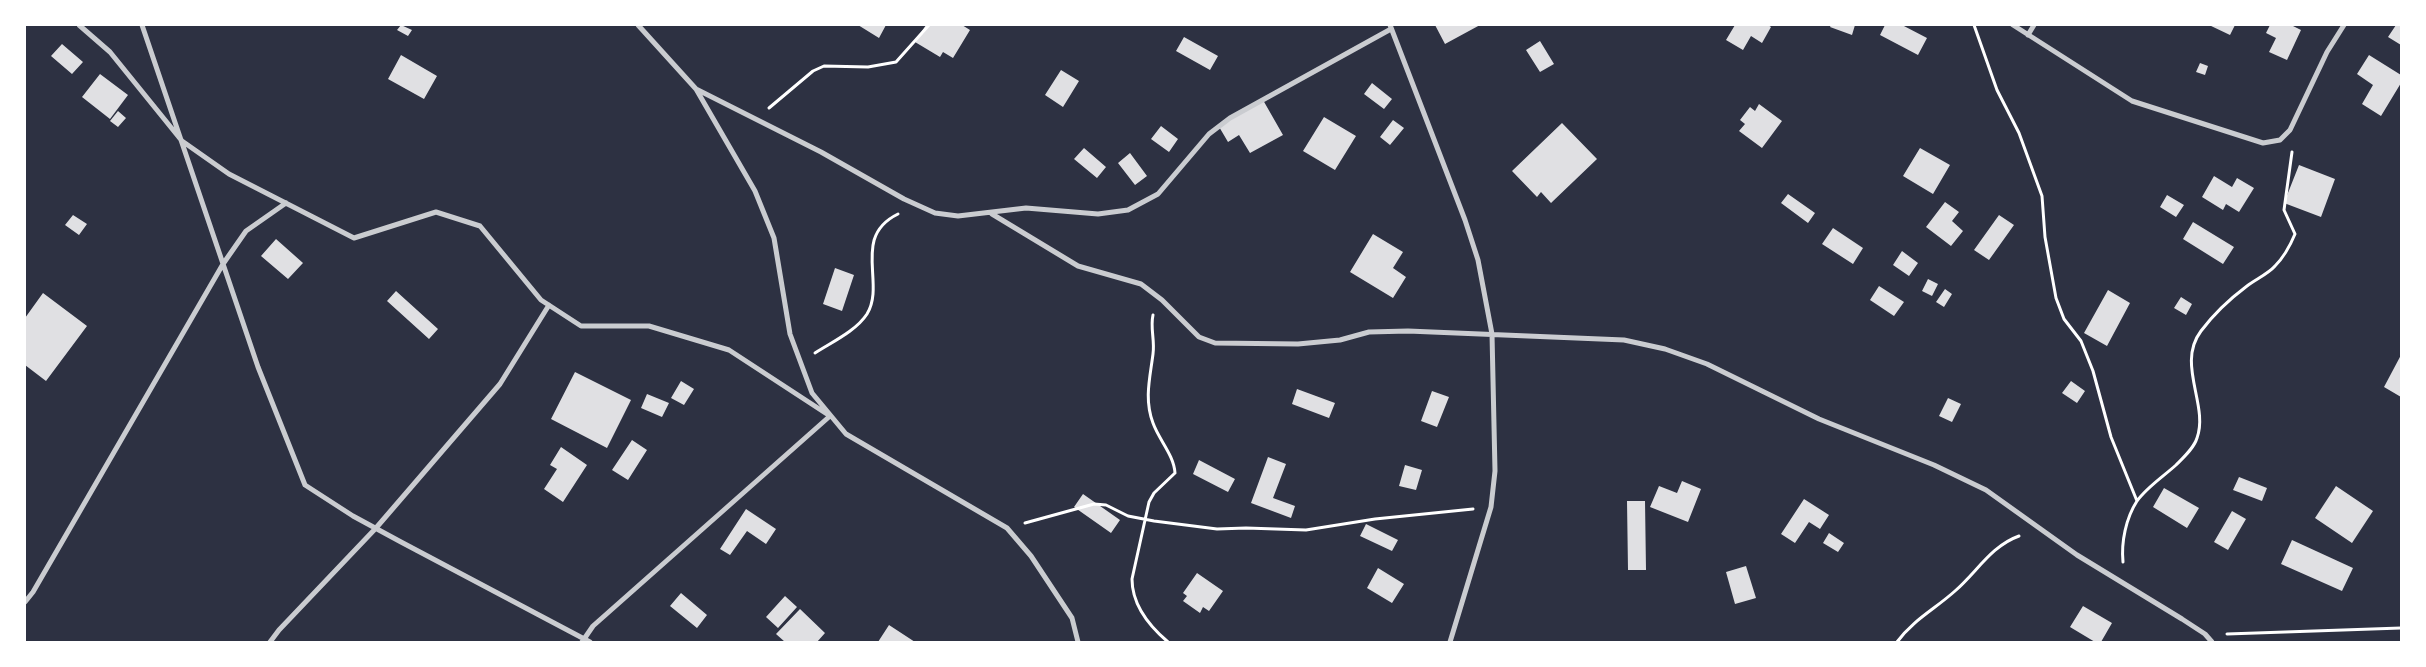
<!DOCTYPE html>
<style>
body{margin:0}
#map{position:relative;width:2426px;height:667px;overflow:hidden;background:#2d3142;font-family:"Open Sans",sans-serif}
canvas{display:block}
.frame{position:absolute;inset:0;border:26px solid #fff;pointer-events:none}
</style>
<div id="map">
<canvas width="2426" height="667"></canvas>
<div class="frame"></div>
</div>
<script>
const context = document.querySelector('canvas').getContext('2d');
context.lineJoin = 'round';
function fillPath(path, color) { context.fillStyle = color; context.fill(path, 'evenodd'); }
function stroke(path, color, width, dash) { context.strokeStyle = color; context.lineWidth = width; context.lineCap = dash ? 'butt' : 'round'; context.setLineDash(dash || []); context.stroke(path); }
fillPath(new Path2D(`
 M401 25 412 30 408 36 397 30Z
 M858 25H886L879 38Z
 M926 25H962L970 30 953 58 943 52 940 57 915 42Z
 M1435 25H1480L1445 44Z
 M1735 25H1768L1771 27 1762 43 1751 36 1743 50 1726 40Z
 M1831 25H1855L1852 35 1830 27Z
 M1885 25H1902L1927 38 1918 55 1880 35Z
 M2209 25H2235L2230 35Z
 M2270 25H2291L2301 30 2287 60 2269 52 2276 38 2266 33Z
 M2396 25H2401V45L2388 37Z
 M1184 37 1218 56 1210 70 1176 51Z
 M1540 41 1554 64 1540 72 1526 50Z
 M62 44 83 62 72 74 51 56Z
 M401 55 437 76 424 99 388 79Z
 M2369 55 2401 75V83L2381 116 2362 104 2373 85 2357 74Z
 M2200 63 2208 66 2205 75 2196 72Z
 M1061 70 1079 81 1063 107 1045 95Z
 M100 74 128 95 110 119 82 97Z
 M1372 83 1392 99 1384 109 1364 94Z
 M1263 100 1283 135 1250 153 1239 135 1228 142 1218 125Z
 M1759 104 1782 121 1762 148 1739 131 1745 124 1740 120 1750 107 1755 111Z
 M118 111 126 118 118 127 110 121Z
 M1324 117 1356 136 1335 170 1303 151Z
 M1393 120 1404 128 1390 145 1380 137Z
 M1562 123 1597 159 1551 203 1541 192 1537 197 1512 171Z
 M1161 126 1178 139 1169 152 1151 139Z
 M1084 148 1106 167 1097 178 1074 159Z
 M1920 148 1950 165 1933 194 1903 176Z
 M1130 153 1147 176 1135 185 1118 163Z
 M2299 165 2335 179 2321 217 2284 203Z
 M2214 176 2232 187 2237 178 2254 188 2239 212 2226 204 2223 210 2202 197Z
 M1788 194 1815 213 1808 223 1781 203Z
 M2167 195 2184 205 2176 217 2160 207Z
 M1945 202 1959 212 1952 221 1963 231 1951 246 1926 227Z
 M73 215 87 224 79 235 65 225Z
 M1999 215 2014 225 1989 260 1974 250Z
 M2193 222 2234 247 2223 264 2183 239Z
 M1833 228 1863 248 1853 264 1822 244Z
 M1373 234 1403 252 1393 268 1406 277 1393 298 1350 272Z
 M276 239 303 263 288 279 261 256Z
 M1902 251 1918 263 1909 276 1893 265Z
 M835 268 854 275 842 311 823 304Z
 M1928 279 1938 284 1932 296 1922 291Z
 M1879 286 1904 302 1894 316 1870 300Z
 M1945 289 1952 294 1944 307 1936 302Z
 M2108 290 2130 303 2107 346 2084 333Z
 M396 291 438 329 429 339 387 301Z
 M43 293 87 326 46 381 25 365V318Z
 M2181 297 2192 304 2186 315 2174 308Z
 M2401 355V397L2384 387Z
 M575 372 631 400 607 448 551 419Z
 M681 381 694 389 684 405 671 398Z
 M2071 381 2085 391 2077 403 2062 393Z
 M1297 389 1335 403 1329 418 1292 404Z
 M1432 391 1449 397 1437 427 1421 421Z
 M647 394 669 403 662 417 641 408Z
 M1948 398 1961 404 1952 422 1939 416Z
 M632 440 647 450 628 480 612 470Z
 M561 447 587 465 563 502 544 489 557 469 550 465Z
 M1268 457 1286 464 1273 498 1295 506 1291 518 1251 503Z
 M1199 460 1235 479 1228 492 1193 474Z
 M1405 465 1422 470 1416 490 1399 486Z
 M2239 477 2267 488 2262 501 2233 490Z
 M1682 481 1701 489 1688 522 1650 507 1659 486 1677 493Z
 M2336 486 2373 511 2352 543 2315 518Z
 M2164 488 2199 508 2187 528 2153 507Z
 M1083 494 1120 520 1111 533 1074 507Z
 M1804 499 1829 515 1820 529 1809 522 1795 543 1781 534Z
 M1627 501H1645L1646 570H1628Z
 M746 509 776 529 766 544 747 531 730 555 720 549Z
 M2232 511 2246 519 2228 550 2214 542Z
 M1366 524 1398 540 1392 551 1360 536Z
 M1829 533 1844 543 1838 552 1823 543Z
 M2292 540 2353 568 2342 591 2281 564Z
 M1746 566 1756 598 1735 604 1726 572Z
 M1378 568 1404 584 1392 603 1367 588Z
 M1197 573 1223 591 1209 611 1203 607 1200 613 1183 601 1187 596 1183 593Z
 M681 593 707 615 697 628 670 606Z
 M785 596 797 607 778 628 766 617Z
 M2083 606 2112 623 2101 642H2095L2070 627Z
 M800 609 825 633 817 642H785L776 634Z
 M889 625 915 642H878Z`), '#e0e0e3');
stroke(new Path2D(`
 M1974 25 1997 90 2019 133 2042 196 2045 237 2056 298 2064 319 2081 341 2093 371 2111 437 2137 501
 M769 108 813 71 824 66 868 67 896 62 929 25
 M1153 315C1150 328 1155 340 1153 354 1150 378 1144 399 1153 423 1159 440 1174 455 1175 473L1154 493 1149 502 1132 579C1132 605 1148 625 1168 642
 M815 353C832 342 856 331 867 314 886 283 851 237 898 214
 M1025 523 1094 504 1106 505 1128 516 1154 521 1217 529 1246 528 1306 530 1375 519 1473 509
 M2123 562C2121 542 2126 518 2137 501 2147 487 2164 476 2176 465 2184 457 2194 448 2197 438 2209 405 2176 364 2201 331 2213 315 2231 298 2247 286 2256 279 2268 274 2275 266 2284 257 2290 246 2295 234L2284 210 2292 152
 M2227 634 2401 628
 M1897 642C1913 620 1935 609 1955 591 1977 572 1991 546 2019 536`), '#fff', 3);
stroke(new Path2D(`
 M79 25 110 52 182 141 229 174 354 238 436 212 480 226 541 300 581 326H649L729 350 830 416 593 626 582 642
 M142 25 258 367 305 485 353 516 401 542 590 642
 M638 25 696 89 755 191 774 238 790 334 812 393 846 434 1007 528 1031 556 1072 618 1078 642
 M1390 25 1465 220 1478 260 1492 334 1495 471 1491 507 1450 642
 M2013 25 2132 101 2263 143 2280 140 2290 130 2327 52 2344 25
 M2028 35 2034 25
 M696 89 821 152 904 199 935 213 958 216 1026 208 1098 214 1128 210 1158 194 1209 134 1230 118 1391 29
 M992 214 1078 266 1141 284 1162 300 1199 337 1215 343 1298 344 1340 340 1369 332 1408 331 1624 340 1665 349 1707 364 1819 419 1934 465 1986 490 2077 555 2182 619 2205 634 2212 642
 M25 602 33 592 223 264 246 231 286 203
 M270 642 279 630 376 528 500 384 549 305`), '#caccd0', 5);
</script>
